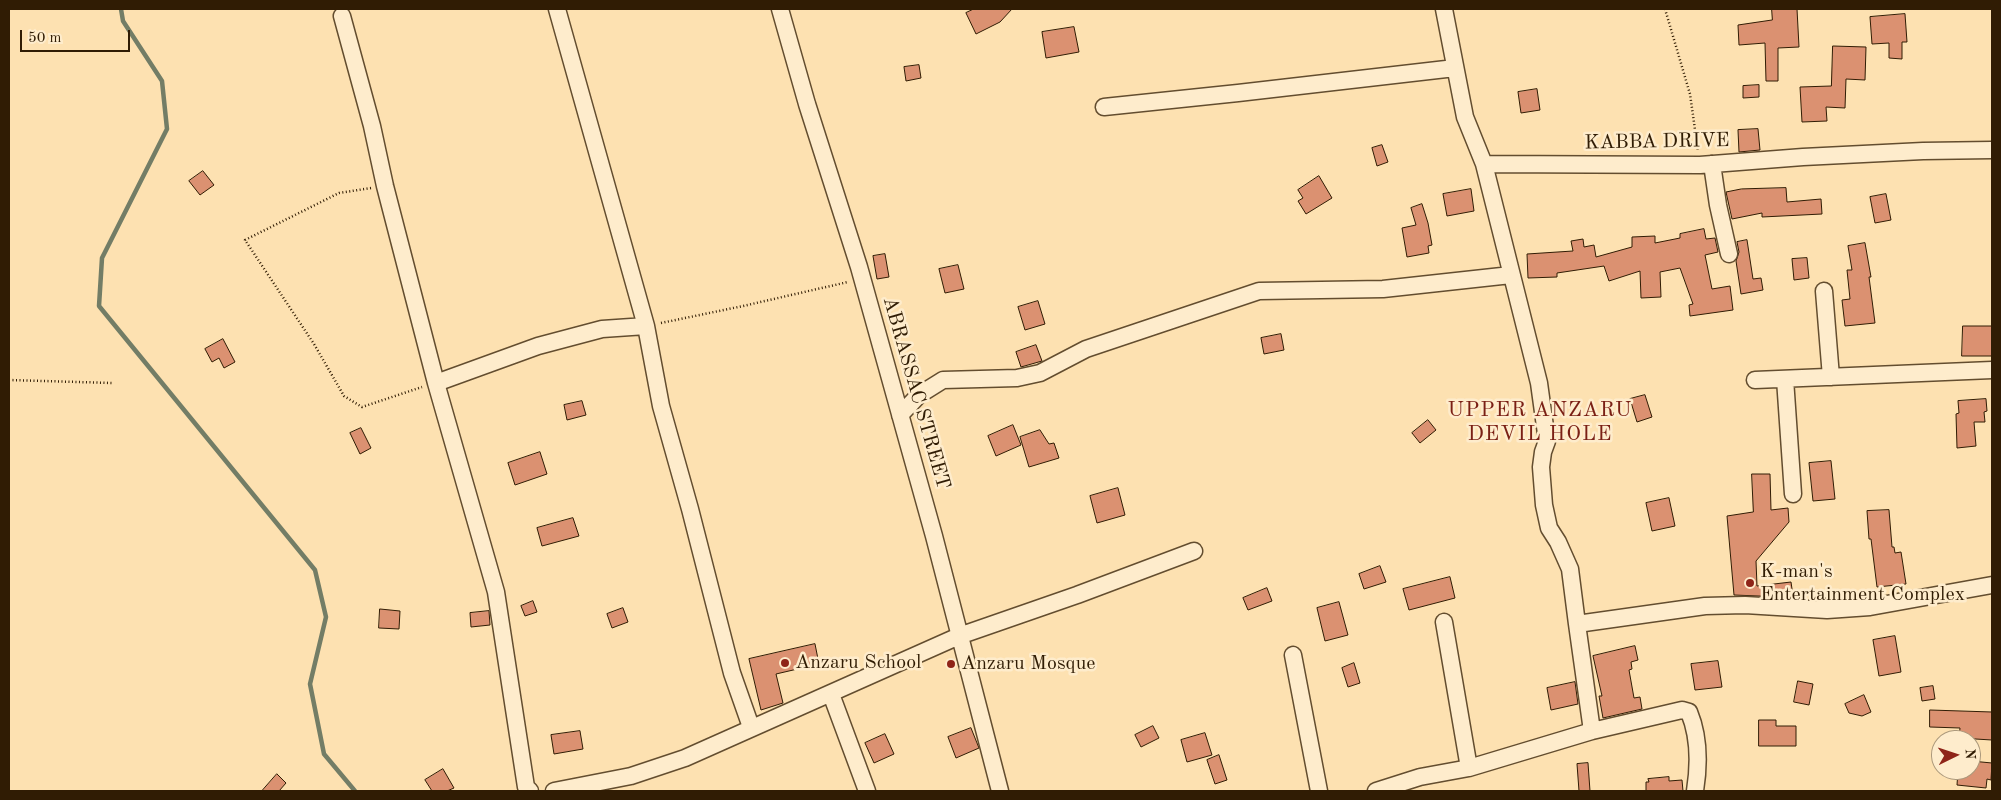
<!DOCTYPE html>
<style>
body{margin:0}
#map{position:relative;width:2001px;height:800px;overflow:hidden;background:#fde1b1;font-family:"Old Standard TT",serif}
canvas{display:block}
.frame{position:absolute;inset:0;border:10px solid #301c04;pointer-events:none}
.north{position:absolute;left:1931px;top:730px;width:50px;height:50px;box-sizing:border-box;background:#feeccc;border:1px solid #ac997c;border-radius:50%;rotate:86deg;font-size:14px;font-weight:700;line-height:20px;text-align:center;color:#301c04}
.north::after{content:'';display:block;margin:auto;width:18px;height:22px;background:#8f2418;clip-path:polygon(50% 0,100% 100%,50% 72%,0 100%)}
.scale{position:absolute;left:20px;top:30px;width:110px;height:22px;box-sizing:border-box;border:2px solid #301c04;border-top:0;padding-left:6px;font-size:15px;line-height:18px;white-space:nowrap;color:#301c04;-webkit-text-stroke:4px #feeccc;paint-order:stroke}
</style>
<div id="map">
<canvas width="2001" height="800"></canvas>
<div class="frame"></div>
<div class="north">N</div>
<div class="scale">50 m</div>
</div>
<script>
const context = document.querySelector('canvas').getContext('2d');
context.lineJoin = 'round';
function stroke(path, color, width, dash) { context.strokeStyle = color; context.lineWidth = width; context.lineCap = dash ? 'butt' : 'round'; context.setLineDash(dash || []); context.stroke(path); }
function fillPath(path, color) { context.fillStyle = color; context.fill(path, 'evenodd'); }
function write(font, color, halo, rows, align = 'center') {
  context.font = font + ' "Old Standard TT",serif'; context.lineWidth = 5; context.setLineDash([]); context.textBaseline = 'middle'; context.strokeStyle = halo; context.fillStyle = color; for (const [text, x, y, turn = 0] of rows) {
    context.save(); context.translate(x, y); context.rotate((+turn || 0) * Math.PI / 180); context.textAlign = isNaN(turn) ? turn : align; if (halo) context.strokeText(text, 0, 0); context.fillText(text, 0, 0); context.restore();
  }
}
stroke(new Path2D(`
 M121 9 123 21 162 81 167 129 102 258 99 306 315 570 326 617 310 684 324 754 355 791`), '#737d66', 4.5);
const building = new Path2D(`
 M974 9H1012L1000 22 976 34 966 13Z
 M1772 9H1797L1799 47 1778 48V81H1766L1765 43 1739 45 1738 25 1772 20Z
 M1905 14 1907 42H1902V59L1889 58V43L1872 44 1870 17Z
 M1074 27 1079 52 1046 58 1042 32Z
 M1833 46 1866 47 1865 80 1846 79 1845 108 1826 107 1827 121 1802 122 1800 87 1831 86Z
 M919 65 921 78 906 81 904 67Z
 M1759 85V97L1743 98V86Z
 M1537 89 1540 110 1521 113 1518 92Z
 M1758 129 1760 150 1739 152 1738 130Z
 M1382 145 1388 162 1377 166 1372 148Z
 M203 171 214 185 200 195 189 181Z
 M1319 176 1332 198 1306 214 1298 201 1303 198 1298 190Z
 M1786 188 1787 202 1821 199 1822 214 1762 217V213L1732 219 1726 192 1741 189Z
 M1471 189 1474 211 1447 216 1443 194Z
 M1886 194 1891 220 1875 223 1870 197Z
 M1422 204 1428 223 1432 245 1428 246 1429 253 1407 257 1402 228 1416 225 1411 208Z
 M1704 229 1706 239 1715 238 1718 252 1705 255 1712 289 1730 286 1733 310 1690 316 1689 305 1693 304 1680 268 1660 272 1661 297 1641 298 1640 271 1609 281 1604 266 1557 273V277L1528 278 1527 254 1573 251 1571 241 1583 239 1584 247 1594 245 1596 257 1632 247V237L1655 236V243L1680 238V234Z
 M1747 240 1753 279 1761 278 1763 290 1741 294 1736 261 1739 252 1737 242Z
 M1865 243 1871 277H1869L1875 323 1845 326 1842 300 1850 299 1847 270H1852L1848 246Z
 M885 254 889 277 877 279 873 256Z
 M1807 258 1809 278 1794 280 1792 259Z
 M958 265 964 289 945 293 939 269Z
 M1038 301 1045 324 1025 330 1018 307Z
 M1963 326H1992V356H1962Z
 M1281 334 1284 350 1264 354 1261 338Z
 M223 339 235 362 224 368 219 358 212 362 205 349Z
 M1036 345 1042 361 1021 367 1016 352Z
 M1645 395 1652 417 1637 422 1630 399Z
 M1986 399 1987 411 1984 412 1985 422H1974L1976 446 1957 448 1956 414 1959 413 1958 401Z
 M582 401 586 415 567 420 564 405Z
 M1428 420 1436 430 1420 443 1412 433Z
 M1013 425 1021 445 996 456 988 436Z
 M361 428 371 448 360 454 350 433Z
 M1040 430 1049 444 1054 443 1059 458 1029 467 1020 437Z
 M540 452 547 474 515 485 508 463Z
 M1831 461 1835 499 1813 501 1809 463Z
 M1752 474H1770L1771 510 1788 508 1789 522 1756 561 1757 586 1791 582 1793 596 1782 597 1734 595 1727 516 1753 512Z
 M1118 488 1125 515 1097 523 1090 496Z
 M1669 498 1675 526 1652 531 1646 503Z
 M1889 510 1892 547H1894L1895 553 1901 552 1906 584 1877 587 1871 539H1869L1867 511Z
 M573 518 579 536 542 546 537 528Z
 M1380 566 1386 582 1364 589 1359 574Z
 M1450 577 1455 598 1409 610 1403 589Z
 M1267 588 1272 601 1248 610 1243 598Z
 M533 601 537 612 525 616 521 606Z
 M1339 602 1348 635 1325 641 1317 608Z
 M623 608 628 622 612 628 607 614Z
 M380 609 400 611 399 629 379 628Z
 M489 611 490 625 471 627 470 613Z
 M1895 636 1901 672 1879 676 1873 640Z
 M815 644 819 664 776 674 783 703 761 710 749 659Z
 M1635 646 1638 660 1631 662 1632 669 1629 670 1634 698 1640 697 1642 709 1603 718 1599 696H1602L1593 656Z
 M1718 661 1722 687 1695 690 1691 664Z
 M1354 663 1360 683 1348 687 1342 668Z
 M1798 681 1813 684 1809 705 1794 702Z
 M1575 682 1578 704 1551 710 1547 688Z
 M1933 686 1935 699 1922 701 1920 688Z
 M1864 695 1871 712 1862 716 1849 713 1845 704Z
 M1930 710 1992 712V740L1959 738 1960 728 1930 727Z
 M1759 720H1776V726H1796V746H1759Z
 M1153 726 1159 738 1141 747 1135 735Z
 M971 728 979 748 956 758 948 737Z
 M580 731 583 749 554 754 551 735Z
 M1205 733 1212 755 1187 762 1181 740Z
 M885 734 894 754 874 763 865 743Z
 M1219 755 1227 780 1215 784 1207 760Z
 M1971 761 1992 763 1991 780 1987 779 1986 788 1957 785 1958 770H1971Z
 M1588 763 1590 791H1579L1577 764Z
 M443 769 454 788 447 791H432L425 780Z
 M277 774 286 783 279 791H262Z
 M1669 777V781L1682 780 1683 791H1646V782H1649L1648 779Z`);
fillPath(building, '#db9171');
stroke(building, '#301c04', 1);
const minor = new Path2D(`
 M557 9 646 326
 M780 9 807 104 859 267 934 536 1000 791
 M1444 9 1465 117 1484 164 1539 383 1547 441 1543 452 1541 467 1544 505 1549 528 1558 542 1570 569 1577 624
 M342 16 372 126 385 186 436 383 496 592 526 787 530 791
 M1104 107 1238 93 1455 68
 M1484 164 1700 165 1803 157 1923 151 1992 150
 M1712 164 1718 205 1729 254
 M1824 291 1831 377
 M1785 379 1793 494
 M1755 380 1992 370
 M436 383 538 346 602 329 646 326 661 406 690 509 732 673 751 727
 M900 415 919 395 943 380 1017 378 1040 373 1086 349 1259 291 1383 289 1511 275
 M1444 622 1469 768
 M1293 655 1319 791
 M831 694 867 791
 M1592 731 1577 624 1705 606 1745 605 1827 610 1870 607 1992 585
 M554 791 631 776 685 758 959 636 1077 595 1194 551
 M1376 791 1420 777 1469 768 1592 731 1682 710 1689 712C1699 736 1699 766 1695 791`);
stroke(minor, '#634d2f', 19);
stroke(new Path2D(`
 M1665 9 1690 94 1698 151
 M371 188 339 193 245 240 314 344 344 396 362 407 422 387
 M661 323 743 306 848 282
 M9 380 112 383`), '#301c04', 2.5, [1, 2.5]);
stroke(minor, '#feeccc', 16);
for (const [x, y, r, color] of [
 [1750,583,5,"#8f2418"],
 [785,663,5,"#8f2418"],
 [951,664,5,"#8f2418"]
]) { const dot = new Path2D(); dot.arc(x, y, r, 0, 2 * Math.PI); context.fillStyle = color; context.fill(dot); stroke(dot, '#feeccc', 2); }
write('20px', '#301c04', '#feeccc', [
 ["KABBA DRIVE",1657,142,-1],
 ["ABRASSAC STREET",916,393,74]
]);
write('20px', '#301c04', '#feeccc', [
 ["K-man's",1760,572],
 ["Entertainment Complex",1760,595],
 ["Anzaru School",795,663],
 ["Anzaru Mosque",961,664]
], 'left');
context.letterSpacing = '1px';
write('21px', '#7a1f14', '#feeccc', [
 ["UPPER ANZARU",1540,410],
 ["DEVIL HOLE",1540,434]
]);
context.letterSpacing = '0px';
</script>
